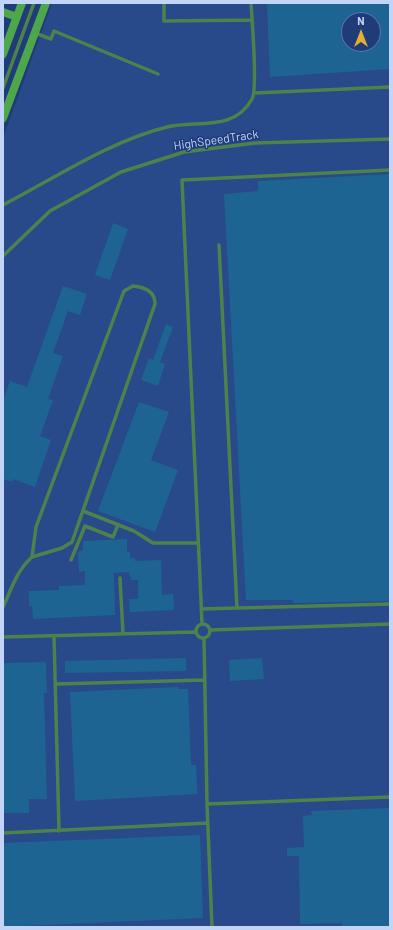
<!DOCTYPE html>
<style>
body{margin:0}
#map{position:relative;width:393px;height:930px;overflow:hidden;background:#1f3c78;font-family:Barlow,sans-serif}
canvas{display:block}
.frame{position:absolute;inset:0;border:4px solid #c2d5f9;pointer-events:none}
.north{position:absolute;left:341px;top:12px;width:40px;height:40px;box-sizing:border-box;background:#1f3c78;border:1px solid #6079ac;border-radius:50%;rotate:0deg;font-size:11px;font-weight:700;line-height:16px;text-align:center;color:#c2d5f9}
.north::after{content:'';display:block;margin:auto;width:14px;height:18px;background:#e4ae35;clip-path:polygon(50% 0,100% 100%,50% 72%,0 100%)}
</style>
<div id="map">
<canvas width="393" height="930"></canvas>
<div class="frame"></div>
<div class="north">N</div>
</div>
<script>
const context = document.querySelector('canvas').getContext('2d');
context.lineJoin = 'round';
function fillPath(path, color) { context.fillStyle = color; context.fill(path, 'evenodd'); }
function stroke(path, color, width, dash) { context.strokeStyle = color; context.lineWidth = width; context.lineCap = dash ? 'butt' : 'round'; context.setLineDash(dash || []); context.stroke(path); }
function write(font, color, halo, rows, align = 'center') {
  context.font = font + ' Barlow,sans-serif'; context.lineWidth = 3; context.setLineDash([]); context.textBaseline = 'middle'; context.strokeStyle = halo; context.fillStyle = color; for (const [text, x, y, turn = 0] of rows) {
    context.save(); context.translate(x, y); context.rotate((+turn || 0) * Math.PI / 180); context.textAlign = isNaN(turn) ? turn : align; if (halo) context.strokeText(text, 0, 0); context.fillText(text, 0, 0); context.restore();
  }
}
fillPath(new Path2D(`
 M52 3H390V927H3V138ZM349 20H373V44H349Z`), '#28498a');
fillPath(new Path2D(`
 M267 3H390V69L270 77ZM349 20H373V44H349Z
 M390 174V601L293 603V600H246L224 194 258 191V181Z
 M113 223 128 229 110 280 95 275Z
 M63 286 87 294 80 315 68 311 53 353 63 356 48 399 53 400 40 436 51 440 35 487 13 479 12 482 3 479V400L10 381 27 387Z
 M166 324 173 327 160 362 165 364 158 386 141 380 149 358 153 360Z
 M139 402 169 412 151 460 178 470 155 532 98 511Z
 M127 539V552H130V558H135V561L161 560 162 595 173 594 174 610 130 612 129 599H138V580H131L129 572 114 573 115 615 33 619 32 606H29V591L59 590V586L85 585V571L79 572 78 552 83 550V541Z
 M186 658V671L65 673V661Z
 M262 658 264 679 230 681 229 660Z
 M46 662 47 693H44L47 799H29V813H3V663Z
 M178 687V689H188L191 765H196L197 794 75 801 70 692Z
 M390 808V926L342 927V923L300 924 299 856H287V848L304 847 303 816 312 815 311 811Z
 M200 835 203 918 3 927V843Z`), '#1e6493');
stroke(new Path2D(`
 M164 3V21L252 20
 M35 33 51 39 54 31 158 74
 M3 88 34 3
 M255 93 390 87
 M3 205C55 178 110 141 167 127 197 120 234 132 252 99 258 89 252 20 251 3
 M219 245 237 608
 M3 256 50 211 121 172 184 152 255 143 390 139
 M133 286C144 287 155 291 155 304L72 542 62 548 32 557 36 527 124 291Z
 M83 511 134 531 153 543H198
 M71 560 85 526 113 537 118 525
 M120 578 123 634
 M3 607C11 590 17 570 32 557
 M201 609 390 604
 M202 623 182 180 390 170
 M196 631a7 7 0 1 1 14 0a7 7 0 1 1-14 0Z
 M210 630 390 624
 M54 636 59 831
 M3 637 195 632
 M204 638 207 804 212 927
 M56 684 205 680
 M207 804 390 797
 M3 833 208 823`), '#4d834a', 3.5);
stroke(new Path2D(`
 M3 12 17 17
 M3 54 22 3
 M3 118 46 3`), '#4ea74a', 8);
write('12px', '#c2d5f9', '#1f3c78', [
 ["HighSpeedTrack",216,140,-8]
]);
</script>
